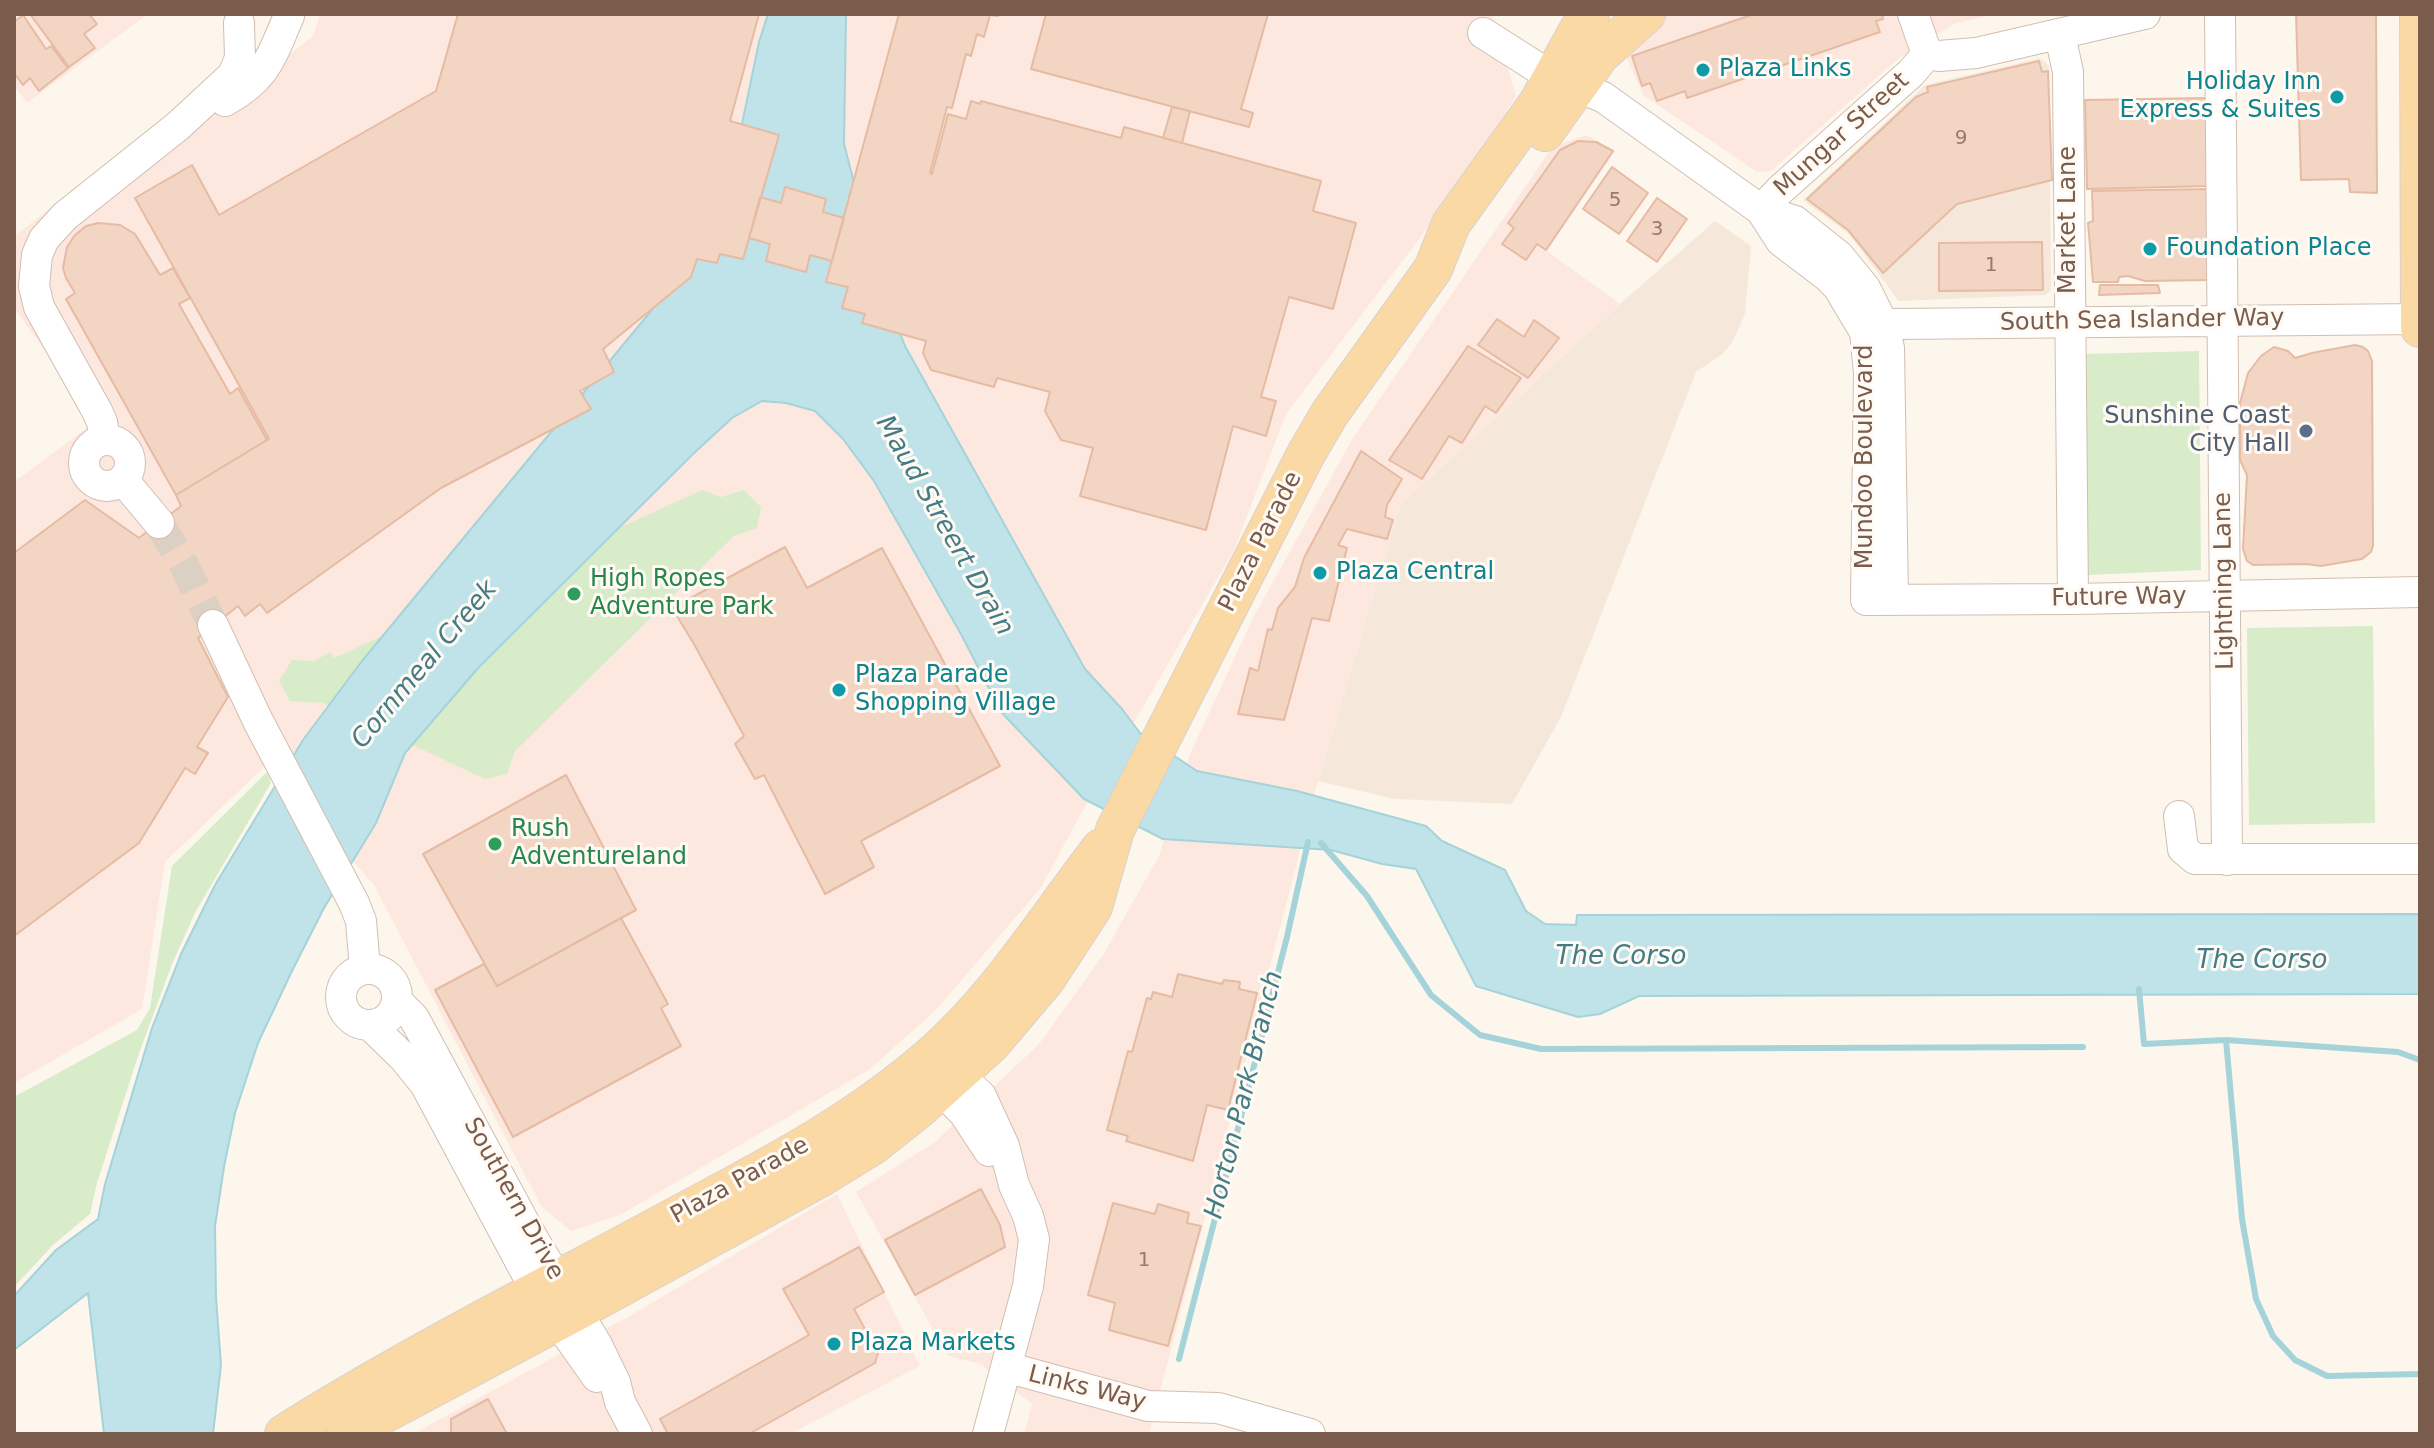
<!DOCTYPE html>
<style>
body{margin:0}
#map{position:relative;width:2434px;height:1448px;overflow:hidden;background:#fdf6ec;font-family:"DejaVu Sans",sans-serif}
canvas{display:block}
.frame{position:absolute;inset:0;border:16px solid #7a5c4d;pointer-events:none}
</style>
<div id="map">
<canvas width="2434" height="1448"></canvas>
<div class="frame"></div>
</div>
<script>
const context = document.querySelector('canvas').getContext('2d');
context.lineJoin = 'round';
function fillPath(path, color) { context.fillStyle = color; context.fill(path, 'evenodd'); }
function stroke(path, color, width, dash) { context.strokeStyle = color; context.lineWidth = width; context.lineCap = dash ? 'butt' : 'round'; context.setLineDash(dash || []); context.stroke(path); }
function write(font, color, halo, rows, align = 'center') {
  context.font = font + ' "DejaVu Sans",sans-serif'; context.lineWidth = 6; context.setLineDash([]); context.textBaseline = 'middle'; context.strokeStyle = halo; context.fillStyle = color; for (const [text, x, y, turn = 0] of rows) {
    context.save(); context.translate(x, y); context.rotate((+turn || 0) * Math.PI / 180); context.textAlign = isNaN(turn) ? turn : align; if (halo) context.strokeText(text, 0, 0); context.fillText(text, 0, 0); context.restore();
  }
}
fillPath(new Path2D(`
 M2041 58 2049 66 2051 290 2045 295 1899 301 1849 234 1803 200 1925 85Z
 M1715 221 1751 246 1745 314 1732 343 1721 355 1696 372 1561 717 1512 804 1395 799 1318 781 1400 505 1620 304Z`), '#f5e8da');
fillPath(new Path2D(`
 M14 14H148L27 103 14 85Z
 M320 14H1492L1516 96 1461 184 1286 414 1234 550 1082 812 1040 889 935 1011 870 1069 620 1215 571 1231 541 1206 374 885 266 765 165 862 142 1009 14 1083V482L96 421 14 308V236L234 68 267 72 313 36Z
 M1627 14H1995L1954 24 1899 58 1771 171 1757 172 1643 95 1625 54Z
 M1587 135 1615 151 1547 251 1620 304 1400 505 1318 781 1149 1434H1024L1032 1404 980 1364 948 1356 856 1192 935 1142 1039 1044 1103 955 1159 856 1190 754 1254 616 1353 438 1553 146Z
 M837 1194 920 1366 790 1434H413L633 1314Z`), '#fde8e0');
fillPath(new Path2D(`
 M2199 351 2201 570 2088 575 2084 354Z
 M702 490 721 497 744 490 761 507 757 528 734 536 515 751 507 774 485 779 323 703 290 701 279 681 292 660 314 661 330 652 334 658Z
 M2373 626 2375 823 2249 825 2247 628Z
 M267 772 271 783 196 911 172 964 138 1056 97 1183 90 1214 53 1245 14 1287V1097L137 1030 150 1008 172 866Z`), '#d8ecc9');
const water = new Path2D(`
 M768 14H846L844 144 880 283 905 346 1085 669 1122 709 1140 733 1197 771 1297 791 1426 826 1442 841 1505 870 1526 911 1545 924 1576 925 1577 915 2420 914V994L1639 996 1600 1014 1578 1017 1476 986 1416 869 1382 864 1331 850 1163 839 1084 799 1001 712 962 636 874 481 843 439 815 411 786 403 762 401 732 418 693 454 479 667 405 753 376 823 324 908 291 973 258 1043 235 1113 224 1167 215 1226 216 1297 221 1365 213 1434H104L88 1293 14 1350V1296L56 1250 98 1219 105 1184 152 1028 181 954 215 885 303 740 362 661 651 311 718 209 736 153 759 42Z`);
fillPath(water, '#bfe3e8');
stroke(water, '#a5d3da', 2);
stroke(new Path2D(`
 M1321 843 1367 896 1431 995 1480 1035 1541 1049 2083 1047
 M2139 989 2144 1044 2226 1040 2242 1219 2256 1299 2273 1336 2295 1360 2327 1376 2420 1374
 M2226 1040 2398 1052 2420 1060
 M1179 1359 1287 937 1308 842`), '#a5d3da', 6);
const building = new Path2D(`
 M30 14H89L97 24 84 34 95 48 69 67Z
 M458 14H759L730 121 779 135 743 259 720 254 717 263 697 259 691 277 603 349 614 372 580 391 591 409 441 488 267 613 260 604 245 616 238 606 198 638 228 697 197 747 208 753 195 774 185 768 139 843 14 936V553L85 500 139 538 181 506 176 495 269 439 135 198 192 165 219 215 436 91Z
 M899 14H998V16L990 15 984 37 977 34 971 56 966 54 952 108 947 107 930 173 932 174 948 114 966 119 971 101 980 104 981 101 1121 138 1124 127 1321 181 1313 211 1356 223 1333 309 1289 297 1261 397 1276 401 1266 436 1233 426 1206 530 1080 496 1093 448 1061 440 1045 411 1050 392 997 378 994 387 931 370 923 353 926 341 862 323 865 314 842 308 848 287 826 282Z
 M1046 14H1268L1241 109 1253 113 1249 127 1031 69Z
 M1754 14H1882L1883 19 1876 21 1880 32 1687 98 1685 91 1657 101 1650 83 1642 86 1632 56Z
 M2296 14H2376L2377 193 2350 192 2349 179 2301 180Z
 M23 15 46 49 51 46 68 68 39 91 30 78 23 85 14 73V22Z
 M2039 61 2042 72 2048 71 2052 180 1957 204 1883 273 1848 230 1807 199 1916 97 1928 92 1927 87Z
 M2208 98 2210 186 2087 189 2085 100Z
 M1172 107 1190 111 1182 143 1163 138Z
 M1578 141 1596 142 1613 151 1546 250 1537 244 1526 260 1502 244 1514 228 1508 223 1560 150Z
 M1612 167 1648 193 1619 234 1583 209Z
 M785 187 826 199 823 212 844 218 832 261 810 255 806 272 766 261 770 244 749 238 760 197 781 203Z
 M2211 189 2209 280 2145 281 2128 276 2119 277 2118 282H2093L2088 223 2093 221 2092 191Z
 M1657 198 1687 219 1657 262 1627 241Z
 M98 223 120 225 135 234 160 275 173 268 190 298 179 304 230 394 238 388 267 440 176 495 66 299 75 293 66 278 63 268 67 247 75 235 86 226Z
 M2042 242 2043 290 1939 291V243Z
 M2100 285H2158L2160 293 2099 295Z
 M1497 319 1524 337 1534 320 1559 338 1528 378 1478 345Z
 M2355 345 2363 347 2368 351 2372 361 2373 546 2371 552 2362 559 2321 566 2307 564 2253 565 2247 561 2243 549 2247 475 2240 460V403L2248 373 2261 356 2274 347 2288 351 2295 358 2312 353Z
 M1468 346 1521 378 1496 413 1485 406 1462 443 1449 436 1422 479 1389 460Z
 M1361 451 1402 479 1387 505 1385 517 1393 520 1387 539 1347 529 1338 545 1347 548 1329 621 1312 618 1284 720 1238 714 1250 668 1258 671 1268 629 1272 630 1278 608 1295 587 1304 558Z
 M785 547 807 588 882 548 1000 766 861 841 874 867 825 894 764 775 755 779 735 744 744 736 694 644 672 608Z
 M566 775 636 910 497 986 423 854Z
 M621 918 668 1004 661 1008 681 1046 513 1137 435 990 484 964 497 986Z
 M1178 974 1222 984 1224 980 1240 982 1239 989 1257 993 1228 1110 1207 1105 1193 1161 1126 1141 1128 1136 1107 1130 1128 1051 1132 1052 1147 998 1151 999 1153 992 1172 997Z
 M981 1189 1000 1225 1005 1247 915 1295 885 1240Z
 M1113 1203 1155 1214 1158 1204 1189 1213 1187 1223 1201 1226 1168 1346 1109 1330 1115 1303 1088 1295Z
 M859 1247 884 1292 854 1309 878 1353 875 1363 749 1434H668L660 1419 809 1335 783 1289Z
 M488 1399 507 1434H451V1419Z`);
fillPath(building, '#f3d5c3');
stroke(building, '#e6bba3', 2);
stroke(new Path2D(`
 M159 523 184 565 213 625`), '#dcd0c4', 30, [30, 15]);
const minor = new Path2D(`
 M1913 14 1927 54
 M2220 14 2227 860
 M1483 33 1552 77 1603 97 1761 210 1795 221 1839 256 1865 288 1884 326 1889 348 1893 600
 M2060 35 2068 72 2073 599
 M1927 54 1939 56 1976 53 2145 14
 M225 101C267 78 271 57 289 16
 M1761 210 1781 241 1827 276 1838 287 1865 332 1869 373 1866 600 2073 599 2420 592
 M1761 210 1780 190 1911 73 1927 54
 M1867 331 1895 324 2420 319
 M84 463a23 23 0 1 1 46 0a23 23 0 1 1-46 0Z
 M105 440 102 422 97 411 39 307 34 286 37 255 44 239 65 216 178 126 233 75 240 58 239 23
 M123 480 159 523
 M213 625 258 721 354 903 361 921 365 969
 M2179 816 2183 849 2195 859H2420
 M341 997a28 28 0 1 1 56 0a28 28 0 1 1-56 0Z
 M397 1001 414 1018 532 1237 597 1345 615 1382 620 1402 637 1434
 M370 1025 404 1058 425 1084 536 1291 597 1377
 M943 1060 981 1096 1004 1146 1014 1185 1028 1216 1034 1239 1028 1286 988 1434
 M926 1074 964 1113 989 1151
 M1006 1367 1148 1406 1218 1408 1310 1434`);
const major = new Path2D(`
 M2419 14 2420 328
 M1545 132 1600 55 1646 14
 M284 1434C409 1355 542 1289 671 1219 764 1169 852 1125 932 1055 999 996 1047 918 1101 848
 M346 1434 577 1311 820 1178 872 1146 920 1108 991 1044 1046 979 1093 907 1115 830 1306 454 1330 413 1433 269 1451 224 1538 103 1579 29 1590 14`);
stroke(minor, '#d1beb0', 32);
stroke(major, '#dad1cd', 40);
stroke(minor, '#fff', 30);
stroke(major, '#fbd9a5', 38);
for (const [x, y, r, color] of [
 [1703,70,8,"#0f9aa8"],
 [2337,97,8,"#0f9aa8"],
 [2150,249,8,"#0f9aa8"],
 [2306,431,8,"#5c6f8a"],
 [1320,573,8,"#0f9aa8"],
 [574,594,8,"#2e9e5b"],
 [839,690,8,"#0f9aa8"],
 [495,844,8,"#2e9e5b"],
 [834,1344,8,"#0f9aa8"]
]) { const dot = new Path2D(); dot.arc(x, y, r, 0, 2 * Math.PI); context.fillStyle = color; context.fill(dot); stroke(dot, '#fffaf3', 3); }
write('20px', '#987a6a', null, [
 ["9",1961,139],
 ["5",1615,201],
 ["3",1657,230],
 ["1",1991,266],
 ["1",1144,1261]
]);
write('24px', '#0d838f', '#fffaf3', [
 ["Plaza Links",1719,70],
 ["Holiday Inn",2321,83,"right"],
 ["Express & Suites",2321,111,"right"],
 ["Foundation Place",2166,249],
 ["Plaza Central",1336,573],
 ["Plaza Parade",855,676],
 ["Shopping Village",855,704],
 ["Plaza Markets",850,1344]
], 'left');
write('24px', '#7a5c4d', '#fffaf3', [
 ["Mungar Street",1842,135,-42],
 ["Market Lane",2069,220,-90],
 ["South Sea Islander Way",2142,321,-1],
 ["Mundoo Boulevard",1866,457,-90],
 ["Plaza Parade",1261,542,-63],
 ["Lightning Lane",2225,581,-91],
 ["Future Way",2119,598,-1],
 ["Plaza Parade",740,1181,-29],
 ["Southern Drive",513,1199,61],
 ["Links Way",1087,1389,14]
]);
write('24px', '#4e5e75', '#fffaf3', [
 ["Sunshine Coast",2290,417],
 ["City Hall",2290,445]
], 'right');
write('24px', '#27864d', '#fffaf3', [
 ["High Ropes",590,580],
 ["Adventure Park",590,608],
 ["Rush",511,830],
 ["Adventureland",511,858]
], 'left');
write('italic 26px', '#437c86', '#fffaf3', [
 ["Maud Streert Drain",944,526,60],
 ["Cornmeal Creek",425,665,-50],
 ["The Corso",1621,957],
 ["The Corso",2262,961],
 ["Horton Park Branch",1245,1095,-76]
]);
</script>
